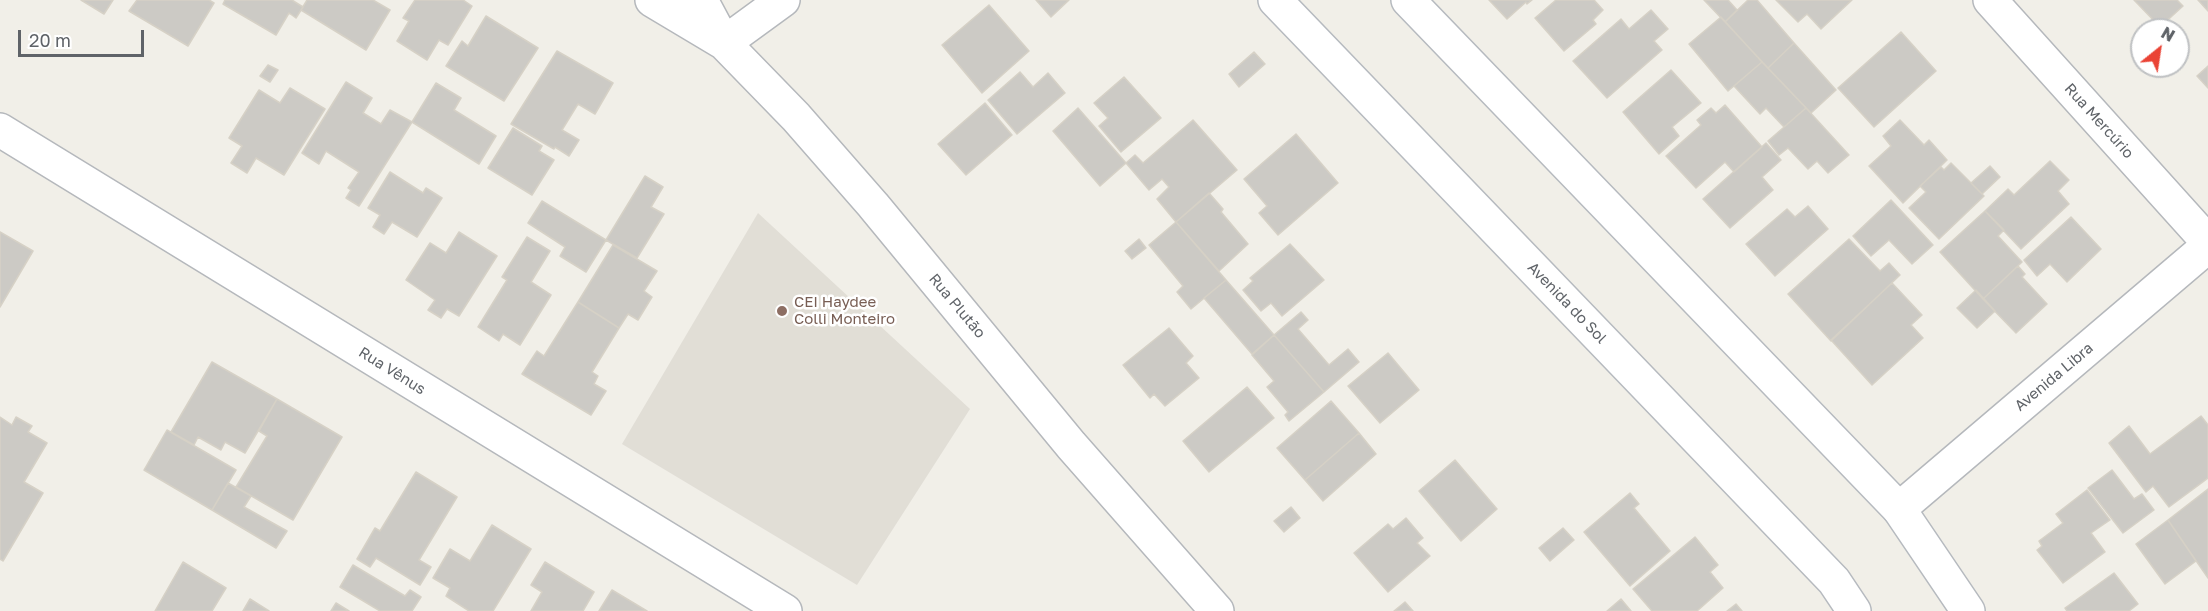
<!DOCTYPE html>
<meta charset="utf-8">
<style>
body{margin:0}
#map{position:relative;width:2208px;height:611px;overflow:hidden;background:#f1efe8;font-family:"Golos Text",sans-serif}
canvas{display:block}
.north{position:absolute;left:2130px;top:18px;width:60px;height:60px;box-sizing:border-box;background:#fff;border:2px solid #bfc1c3;border-radius:50%;rotate:30deg;font-size:16px;font-weight:700;line-height:24px;text-align:center;color:#5f6368}
.north::after{content:'';display:block;margin:auto;width:21px;height:27px;background:#ea4335;clip-path:polygon(50% 0,100% 100%,50% 72%,0 100%)}
.scale{position:absolute;left:18px;top:30px;width:126px;height:27px;box-sizing:border-box;border:3px solid #5f6368;border-top:0;padding-left:8px;font-size:18px;line-height:21px;white-space:nowrap;color:#5f6368;-webkit-text-stroke:4px #fff;paint-order:stroke}
</style>
<div id="map">
<canvas width="2208" height="611"></canvas>
<div class="north">N</div>
<div class="scale">20 m</div>
</div>
<script>
const context = document.querySelector('canvas').getContext('2d');
context.lineJoin = 'round';
function fillPath(path, color) { context.fillStyle = color; context.fill(path, 'evenodd'); }
function stroke(path, color, width, dash) { context.strokeStyle = color; context.lineWidth = width; context.lineCap = dash ? 'butt' : 'round'; context.setLineDash(dash || []); context.stroke(path); }
function write(font, color, halo, rows, align = 'center') {
  context.font = font + ' "Golos Text",sans-serif'; context.lineWidth = 5; context.setLineDash([]); context.textBaseline = 'middle'; context.strokeStyle = halo; context.fillStyle = color; for (const [text, x, y, turn = 0] of rows) {
    context.save(); context.translate(x, y); context.rotate((+turn || 0) * Math.PI / 180); context.textAlign = isNaN(turn) ? turn : align; if (halo) context.strokeText(text, 0, 0); context.fillText(text, 0, 0); context.restore();
  }
}
fillPath(new Path2D(`
 M758 213 970 409 857 585 622 444Z`), '#e1ded6');
const building = new Path2D(`
 M81 0H113L104 14Z
 M137 0H209L214 3 188 46 129 11Z
 M225 0H292L303 7 296 18 289 13 276 35 223 4Z
 M307 0H373L390 10 366 50 301 10Z
 M415 0H463L472 6 448 45 439 40 427 60 397 41 409 21 403 18Z
 M1036 0H1069L1051 17Z
 M1489 0H1532L1527 4 1526 2 1507 19Z
 M1556 0H1594L1603 10 1593 20 1596 24 1564 51 1535 18Z
 M1704 0H1728L1737 10 1725 22Z
 M1748 0H1757L1794 43 1768 68 1725 22Z
 M1776 0H1852L1821 29 1807 14 1798 22Z
 M2134 0H2177L2183 6 2160 27Z
 M2198 0H2208V11Z
 M989 5 1029 51 982 93 942 45Z
 M1651 10 1668 29 1654 41 1662 50 1607 98 1573 61 1621 19 1629 29Z
 M486 16 538 48 504 101 446 66 462 41 468 46Z
 M1721 17 1762 62 1728 91 1689 44Z
 M1901 32 1936 71 1874 127 1838 88Z
 M1794 43 1836 90 1811 113 1768 68Z
 M557 51 613 83 595 114 578 104 562 130 579 140 569 156 555 147 554 149 511 124Z
 M1254 52 1265 64 1239 87 1229 74Z
 M1762 62 1806 108 1784 127 1766 108 1760 114 1734 86Z
 M268 65 278 70 270 82 260 76Z
 M2208 66V88L2197 76Z
 M1671 70 1701 103 1672 127 1679 136 1659 154 1623 112Z
 M1020 72 1033 87 1048 73 1065 93 1017 134 988 100Z
 M1124 77 1161 118 1121 152 1099 126 1108 118 1094 103Z
 M346 82 372 98 363 113 381 124 390 110 412 122 359 206 346 198 351 190 348 188 359 172 326 151 319 164 302 153Z
 M436 83 461 98 454 110 496 136 479 164 412 122Z
 M290 88 325 109 284 175 256 158 247 173 231 163 242 146 229 138 259 90 280 103Z
 M985 103 1012 135 966 175 938 144Z
 M1725 105 1762 147 1734 172 1725 162 1696 188 1666 156 1701 125 1697 120 1711 108 1716 113Z
 M1078 108 1126 163 1100 186 1053 131Z
 M1806 108 1849 155 1828 173 1817 161 1808 169 1788 148 1779 155 1768 141Z
 M1193 120 1237 170 1176 222 1157 199 1169 187 1162 179 1149 190 1126 163 1135 155 1143 163Z
 M1900 120 1924 145 1929 140 1947 160 1903 203 1869 166 1891 146 1883 136Z
 M513 128 542 146 539 151 554 160 532 195 488 168Z
 M1296 134 1338 183 1278 235 1259 213 1267 206 1244 179Z
 M1766 143 1781 160 1762 177 1773 190 1730 228 1703 199Z
 M2050 161 2069 180 2058 191 2069 204 2021 249 1985 211 2008 189 2014 195Z
 M1951 163 1984 196 1939 239 1909 208 1926 192 1920 186 1941 167 1944 170Z
 M1990 166 2000 177 1982 194 1971 183Z
 M390 172 423 193 426 188 442 198 417 237 392 222 384 234 373 227 380 215 368 208Z
 M645 176 663 187 651 207 664 214 637 258 606 240Z
 M1209 193 1223 209 1221 212 1248 244 1219 271 1176 222Z
 M1891 200 1933 245 1912 264 1889 240 1871 256 1853 236Z
 M542 201 606 240 586 272 560 256 565 247 528 223Z
 M1808 206 1828 229 1775 276 1746 244 1787 209 1795 217Z
 M1985 211 2004 230 1998 236 2022 262 1983 299 1940 252Z
 M2071 217 2101 249 2067 282 2050 264 2037 276 2024 260Z
 M1176 222 1226 280 1191 309 1177 292 1183 286 1149 245Z
 M0 232 33 251 0 307Z
 M459 232 497 256 459 316 447 309 441 318 428 310 435 300 406 280 430 243 446 253Z
 M527 237 550 251 531 282 551 295 520 345 503 334 499 341 478 327 507 280 502 277Z
 M1139 239 1146 248 1132 259 1125 251Z
 M1849 239 1880 271 1889 263 1900 275 1831 341 1788 294Z
 M1290 244 1324 280 1282 316 1271 303 1261 311 1243 290 1253 281 1250 278Z
 M613 245 657 271 644 291 652 297 638 320 628 314 619 328 578 302Z
 M2018 266 2025 274 2022 277 2047 304 2016 333 1983 299Z
 M1226 280 1274 335 1252 354 1204 298Z
 M1892 283 1922 315 1911 325 1923 338 1872 385 1831 340Z
 M1976 290 1995 311 1977 328 1957 308Z
 M578 302 619 328 592 372 598 376 594 384 606 391 591 415 522 374 537 351 544 356Z
 M1301 312 1308 320 1298 329 1329 365 1348 349 1359 362 1324 392 1274 335Z
 M1169 328 1193 356 1186 363 1199 378 1165 406 1154 394 1150 398 1123 365Z
 M1274 335 1324 392 1289 421 1285 415 1288 412 1267 387 1274 381 1252 355Z
 M1388 353 1419 390 1380 423 1348 386Z
 M212 362 277 399 245 453 225 442 221 450 198 437 194 445 171 432Z
 M1247 387 1274 418 1209 472 1183 441Z
 M277 399 342 437 293 520 236 487 267 436 259 431Z
 M1331 401 1359 433 1305 480 1277 448Z
 M2201 416 2208 425V478L2169 507 2153 486 2146 492 2109 443 2129 426 2150 454Z
 M0 417 12 425 16 417 32 426 28 432 47 443 24 482 43 493 3 561 0 559Z
 M167 430 236 470 212 510 144 470Z
 M1359 433 1376 454 1323 501 1305 480Z
 M1455 460 1497 509 1461 541 1419 491Z
 M2112 470 2134 499 2142 494 2154 510 2123 533 2088 488Z
 M416 472 457 497 419 560 431 567 420 585 376 558 370 567 357 559 375 528 380 531Z
 M228 483 251 496 244 507 287 531 276 548 212 510Z
 M2208 489V578L2168 520Z
 M2087 490 2110 520 2091 533 2105 552 2063 583 2037 550 2042 546 2039 541 2063 523 2056 514Z
 M1630 493 1639 504 1634 508 1670 551 1630 586 1584 532Z
 M1291 507 1300 518 1284 532 1274 521Z
 M1406 518 1423 538 1417 543 1430 556 1388 592 1354 553 1388 524 1393 529Z
 M2168 520 2196 561 2165 584 2136 544Z
 M492 525 531 549 493 611H469L446 596 450 588 433 578 450 549 470 561Z
 M1563 528 1574 540 1550 561 1539 548Z
 M1695 537 1718 565 1710 572 1723 588 1697 611H1652L1633 589Z
 M183 562 226 588 212 611H155Z
 M545 562 594 592 583 611H531L542 592 531 585Z
 M353 565 405 596 410 590 421 597 412 611H380L340 587Z
 M2114 573 2138 604 2129 611H2067L2065 608Z
 M612 590 647 611H599Z
 M250 599 269 611H243Z
 M1621 599 1631 611H1607Z
 M1405 602 1413 611H1394Z
 M336 603 349 611H331Z
 M1736 604 1742 611H1727Z`);
fillPath(building, '#cccac5');
stroke(building, '#d6d1c6', 1.5);
const street = new Path2D(`
 M652 0 724 43 783 0
 M701 0 724 43 796 117 873 205 1071 445 1217 611
 M1990 0 2208 242
 M0 130 785 611
 M1899 509 2208 246`);
const secondary = new Path2D(`
 M1275 0 1834 581 1854 611
 M1408 0 1899 509 1968 611`);
stroke(street, '#b5b8bc', 36);
stroke(secondary, '#b6babf', 36);
stroke(street, '#fff', 33);
stroke(secondary, '#fff', 33);
for (const [x, y, r, color] of [
 [782,311,6,"#8d6e63"]
]) { const dot = new Path2D(); dot.arc(x, y, r, 0, 2 * Math.PI); context.fillStyle = color; context.fill(dot); stroke(dot, '#fff', 2); }
write('15px', '#5f6368', '#fff', [
 ["Rua Mercúrio",2099,121,48],
 ["Avenida do Sol",1567,303,46],
 ["Rua Plutão",957,306,50],
 ["Rua Vênus",392,371,32],
 ["Avenida Libra",2054,377,-40]
]);
write('15px', '#785e54', '#fff', [
 ["CEI Haydee",794,302],
 ["Colli Monteiro",794,319]
], 'left');
</script>
